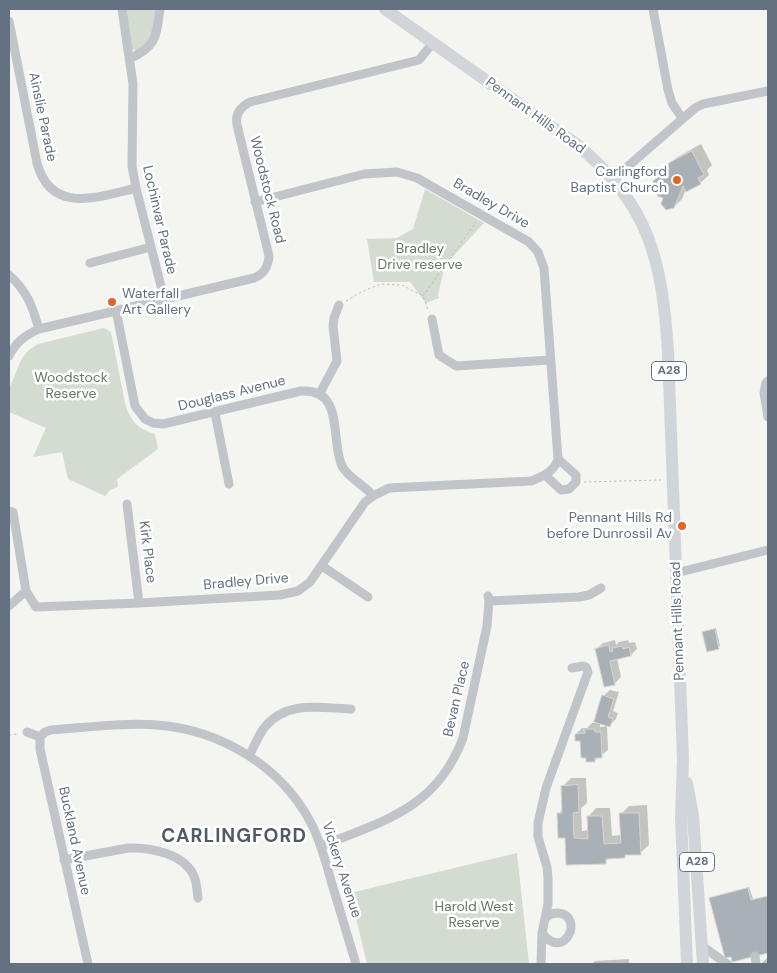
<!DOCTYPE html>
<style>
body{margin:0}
#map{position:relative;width:777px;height:973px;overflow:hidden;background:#f4f4f0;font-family:"DM Sans",sans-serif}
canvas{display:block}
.frame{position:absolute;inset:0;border:10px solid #637181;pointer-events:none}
</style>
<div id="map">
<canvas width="777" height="973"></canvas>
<div class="frame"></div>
</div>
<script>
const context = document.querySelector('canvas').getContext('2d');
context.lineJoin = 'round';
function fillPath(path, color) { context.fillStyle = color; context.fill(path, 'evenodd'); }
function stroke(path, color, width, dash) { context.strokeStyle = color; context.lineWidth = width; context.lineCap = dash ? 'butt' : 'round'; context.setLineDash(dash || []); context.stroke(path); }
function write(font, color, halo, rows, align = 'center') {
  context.font = font + ' "DM Sans",sans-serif'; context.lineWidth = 5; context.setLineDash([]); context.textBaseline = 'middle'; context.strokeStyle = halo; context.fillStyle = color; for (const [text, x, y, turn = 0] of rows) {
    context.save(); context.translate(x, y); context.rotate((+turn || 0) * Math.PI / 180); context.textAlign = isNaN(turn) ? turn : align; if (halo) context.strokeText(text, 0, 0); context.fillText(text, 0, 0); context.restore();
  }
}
fillPath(new Path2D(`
 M126 9H157L155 21 149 43 136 51 131 48Z
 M425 189 484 223 445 265 438 295 439 298 426 303 410 282H374L367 239 397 238 413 229Z
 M104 328 111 332 125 403C129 420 139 430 155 434L158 449 117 479 118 487 110 490 105 496 68 479 62 452 33 457 46 428 9 412V389L22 358 29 350 38 344Z
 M517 853 529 964H367L350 893Z`), '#d4dbd1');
fillPath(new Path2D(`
 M701 144 712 165 707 170 709 175 700 183 685 191 682 199 674 207 664 198 654 182 676 158Z
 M716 628 720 646 708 650 704 632Z
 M615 640 616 645 619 642 628 640 629 643 635 642 637 649 631 655 617 658 621 677 615 683 605 686 596 649 603 643Z
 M610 690 619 692 613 711 618 713 616 719 610 725 596 721 603 696Z
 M592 723H600V727L607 726 608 750 594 761 576 734 582 728H587Z
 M571 778H586L587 803 581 808 582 831 589 830 588 817 596 808H610L612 836 622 835 621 814 629 806 647 805 649 845 640 853 610 857 605 862 566 837 558 814 563 809 562 787Z
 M749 887 753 899 768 896V952L755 955 711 899Z
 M768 957V964H761Z
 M629 959V964H592L595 961Z`), '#0003');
const building = new Path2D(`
 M692 151 704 175 698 178 701 184 686 192 683 186 674 208 666 210 661 204 663 198 657 196 659 191 654 189 653 181 659 176 661 177 669 163Z
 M715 629 719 649 707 652 702 632Z
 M609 645 610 652 613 651 612 648 622 646 623 649 629 647 631 656 610 661 615 685 604 687 595 649Z
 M602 695 614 699 608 717 613 719 610 727 594 722Z
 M584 729H594L595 732H601L602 758H595V762H586V758H581L580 741H575V734L585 733Z
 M578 785 579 812 573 813 574 838 588 839 587 816H602L604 844 621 843 619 813H639L641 855H625V858L606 859V864L566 865 565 838H558L557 813H562L561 786Z
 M748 888 751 900 768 896V953L732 962 731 957 725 958 709 898Z`);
fillPath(building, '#aab1b6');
stroke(building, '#d5d5d3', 1);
stroke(new Path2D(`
 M423 296 476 222
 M346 301 361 292 381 284 402 285 423 296 428 310
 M584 482 661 480
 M9 735 18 734`), '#bbbdbf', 1, [2.5, 2.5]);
stroke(new Path2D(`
 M122 9 133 84 132 166 136 188 164 298
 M653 9 668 90 672 103 682 118
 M9 21 37 163C51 215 98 197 136 188
 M129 59C157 46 156 37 160 9
 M614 180 626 168 695 108 703 104 768 91
 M90 263 151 247
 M9 275C28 292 32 306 39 329
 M116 310 135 406 145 419 153 423 163 424 301 391C345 388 330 440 342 466 348 478 365 485 373 496
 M432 319 439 355 456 366 550 360
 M9 356C16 342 24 336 39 329L254 278C264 274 268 267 269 256L237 125C235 114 240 107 250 102L419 60 432 44
 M768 381 766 383 764 393 768 417
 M320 393 337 361 333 326 334 318 339 305
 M215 413 229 484
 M545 475 561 490 569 489 576 482V475L558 459
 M127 504 139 603
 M9 511 13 512 26 591 36 607 139 603 280 595 298 591 310 582 365 502 373 496 389 488 531 481C543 476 554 472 558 459L544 268 538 252 529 242 417 178 397 172 364 174 255 202
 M322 566 368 597
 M676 573 768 550
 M489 601 579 597 589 595 601 588
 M9 606 26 591
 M27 732 40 737V749L88 964
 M40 737 45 732 51 730C84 728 124 722 157 725 221 730 281 766 311 823 321 842 326 863 332 884 340 911 348 937 356 964
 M249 756C254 747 258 736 264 728 286 700 319 708 351 709
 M321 846C384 821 437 808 463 738L487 626 489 601 488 596
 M64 860 128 848C151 847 187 854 195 879 197 885 197 892 198 898
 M542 933C565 963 585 915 558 913 552 913 548 915 545 919
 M702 946 727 964
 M755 956 756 964
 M541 964 542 933 548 904V878L547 867 538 837V823L546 788 588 672 586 667 583 666 572 668`), '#c1c4c8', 9);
stroke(new Path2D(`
 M385 9 576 144C650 204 662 261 668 351L683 760 681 817 687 964
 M687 783 693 815 703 964`), '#d1d5da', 12);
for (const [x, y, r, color] of [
 [677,180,5,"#e06424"],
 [112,302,5,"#e06424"],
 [682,526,5,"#e06424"]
]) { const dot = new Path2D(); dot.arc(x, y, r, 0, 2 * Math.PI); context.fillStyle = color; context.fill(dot); stroke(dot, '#fff', 2); }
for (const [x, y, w] of [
 [669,371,35],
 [697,862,35]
]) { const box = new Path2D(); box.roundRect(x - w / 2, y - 9.5, w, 19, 4); context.fillStyle = '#fff'; context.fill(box); stroke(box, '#637181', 1); }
write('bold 12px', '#637181', null, [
 ["A28",669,371],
 ["A28",697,862]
]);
write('14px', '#637181', '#fff', [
 ["Pennant Hills Road",535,116,36],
 ["Ainslie Parade",42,117,78],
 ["Woodstock Road",267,190,76],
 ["Bradley Drive",491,204,30],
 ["Lochinvar Parade",159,220,77],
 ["Douglass Avenue",232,394,-14],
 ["Kirk Place",147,552,83],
 ["Bradley Drive",246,582,-5],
 ["Pennant Hills Road",678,621,-92],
 ["Bevan Place",457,699,-77],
 ["Buckland Avenue",74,841,78],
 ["Vickery Avenue",341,870,72]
]);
write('14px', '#637181', '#fff', [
 ["Carlingford",667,172],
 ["Baptist Church",667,188],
 ["Waterfall",122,294,"left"],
 ["Art Gallery",122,310,"left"],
 ["Pennant Hills Rd",672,518],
 ["before Dunrossil Av",672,534]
], 'right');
write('14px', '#647862', '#fff', [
 ["Bradley",420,249],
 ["Drive reserve",420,265],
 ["Woodstock",71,378],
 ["Reserve",71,394],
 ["Harold West",474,907],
 ["Reserve",474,923]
]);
context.letterSpacing = '1px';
write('bold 19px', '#515b66', '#fff', [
 ["CARLINGFORD",234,837]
]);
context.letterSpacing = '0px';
</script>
